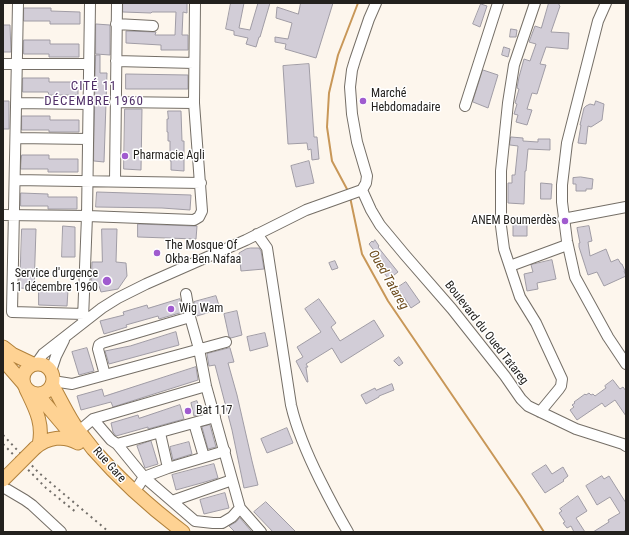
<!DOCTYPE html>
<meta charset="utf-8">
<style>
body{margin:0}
#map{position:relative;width:629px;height:535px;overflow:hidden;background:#fdf6ed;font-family:"Roboto Condensed",sans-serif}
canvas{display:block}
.frame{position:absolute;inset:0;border:4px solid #23211e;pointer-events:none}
</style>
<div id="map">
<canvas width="629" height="535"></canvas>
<div class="frame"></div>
</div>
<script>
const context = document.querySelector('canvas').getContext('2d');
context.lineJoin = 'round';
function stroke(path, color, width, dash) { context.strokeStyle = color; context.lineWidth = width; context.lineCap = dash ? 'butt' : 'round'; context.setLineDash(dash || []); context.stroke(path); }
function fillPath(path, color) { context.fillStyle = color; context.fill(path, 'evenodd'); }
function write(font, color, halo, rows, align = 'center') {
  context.font = font + ' "Roboto Condensed",sans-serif'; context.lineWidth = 3; context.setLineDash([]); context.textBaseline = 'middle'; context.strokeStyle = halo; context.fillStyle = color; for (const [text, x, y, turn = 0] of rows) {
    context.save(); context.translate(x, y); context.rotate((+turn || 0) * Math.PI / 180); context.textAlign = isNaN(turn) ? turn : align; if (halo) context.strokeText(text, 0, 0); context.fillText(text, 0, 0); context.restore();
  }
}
stroke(new Path2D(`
 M348 191 332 161 327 127 329 93 338 55 358 3
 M350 197 362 254 388 301 521 496 544 532`), '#c89758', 2);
const building = new Path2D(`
 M123 3H187V13L183 12 182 35H188V50H161V45L126 43V31L156 32 155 35H175L176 12H152L151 13 123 12Z
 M231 3H244L239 28 250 30 258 3H270L260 37H259L256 47 246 44 248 38 234 35V31L226 29Z
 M301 3H333L316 58 285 49 286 44 275 42V37L288 39 292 23 276 18 277 7 298 14Z
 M549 3H559V5L560 6 551 32 569 33 568 49 546 47 540 64 546 65 537 94 532 93 527 109 532 110 527 125 516 122 518 115 514 114 517 104 515 103 519 89 517 88 519 77 524 59 530 61 536 44 529 42 535 26 541 28Z
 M481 4 487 6 480 27 473 24Z
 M24 8H51V11L80 12V24H50V21H24Z
 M96 24 110 25V55L96 54Z
 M3 25H10L11 52H3Z
 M511 29 517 30 516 37H510Z
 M24 40H50V44H79V57H49V54H24Z
 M504 47 510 49 508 57 502 55Z
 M96 55H100V73H107L104 162 94 161Z
 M309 64 314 137H317L319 159 312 160 311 149 308 150 307 143 288 144 283 66Z
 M483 70 498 75 488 108 473 102Z
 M126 74 188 75V89H126Z
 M23 78H49V82H78V95H49L48 92H23Z
 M3 101H9V129H3Z
 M596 101 604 104 602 120 591 127 588 126 586 144 578 143 581 125H580L584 108 586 106 590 104 594 105Z
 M125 109H142L141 170 124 169Z
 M168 111H181L182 141H184V171L171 170V161H170V141H168V132H167V119H168Z
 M22 116H50V120H79V132H49V130H22Z
 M511 137 523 138V141L538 142V139H550V150L528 149 526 171H525L524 204 508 203V183H512V175H515L518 146 510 145Z
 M22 155H49V159H78V172H48V169H21Z
 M309 161 314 183 296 187 291 166Z
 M581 177 593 179 592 189H586V191H576V184H573V178Z
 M541 183 552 184 551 199H541Z
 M97 192 191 195 190 210 162 208 96 207Z
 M21 193 48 194V197H77V209H48V206H21Z
 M527 222V236H513V223Z
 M138 224 194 226H197L196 239 138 237Z
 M63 226 75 227V257H62Z
 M589 226 592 241 588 242 590 256 606 249 611 262 618 259 621 264H622L625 271H624L626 276 604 286 597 272 588 275 579 247V243H580L577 228Z
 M22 229H36L34 289 20 288Z
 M102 229H117L116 262 126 263 127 276 118 289 101 292 99 286H91L92 262H102Z
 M375 240 379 246 378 247 398 272 389 279 378 266 380 264 373 255 376 253 369 244 372 241 373 242Z
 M251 248H259L261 251 264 269 241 271 239 253 246 249Z
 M552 260 556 279 537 283 538 289 527 291 524 274 533 272 531 265Z
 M335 261 338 268 332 270 329 263Z
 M406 282 420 302 411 308 404 297 401 300 394 290Z
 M39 289 68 290 67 306 39 305Z
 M216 296 220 309 197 316 194 302Z
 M180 299 183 312 159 319 158 316 126 325 127 327 104 334 100 321 124 315 123 312 147 305 148 308Z
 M319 299 336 323 331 327 340 341 374 320 384 336 341 363 332 348 306 364 308 367H306L308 382H307L296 361 303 357 297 347 321 332 305 309Z
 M237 311 242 335 231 338 229 337 224 314Z
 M176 332 179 345 109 364 105 351 130 346Z
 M265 333 268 346 250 351 247 337Z
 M87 348 94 371 79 375 72 352Z
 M230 348 234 362 228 363 237 395 252 461 258 485 244 488 232 430 215 365 209 366 207 354Z
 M399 357 403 363 399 366 394 361Z
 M196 367 198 380 113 407 111 402 81 410 77 396 102 389 104 396Z
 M613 380 620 389 623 387 626 391V416L615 400 605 407 602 403 577 420 570 410 574 407 572 405 575 403 574 402 585 394 586 395 589 393 591 395 593 394 595 396 606 388 605 386Z
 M392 384 394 390 379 396V397L366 404 361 395 375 388 376 390Z
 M197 401 201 414 194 416 191 403Z
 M180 405 184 419 148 429V427L116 436 113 432 111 423 138 415 139 418Z
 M210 425 216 447 208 449 202 427Z
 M287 428 293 443 267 453 261 439Z
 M151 441 158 464 145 468 137 446Z
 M189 442 192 454 173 460 170 447Z
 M214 464 218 478 205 482 176 490 172 475Z
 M546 465 552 474 563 467 568 476 563 480 564 481 545 493 532 474Z
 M602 476 604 479 609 476 626 503V530L623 532H593L609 522 608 520 620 513 610 497 597 505 586 486Z
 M225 493 229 508 204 514 200 500Z
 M578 496 587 511 576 518 585 532H574L571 526 567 528 563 523 565 522 559 513 562 511 560 509Z
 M266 502 296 532H273L254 512Z
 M240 518 252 532H235L229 526 236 522Z`);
fillPath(building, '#d2cdd7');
stroke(building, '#a09ca5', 1);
const minor = new Path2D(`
 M18 3 12 312 84 314
 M535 3 514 65 508 103 501 171V226L504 249 520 297 536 323 562 379 561 386 559 389 540 412
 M606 3 598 21 567 143 562 185V202L567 241 575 277 608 337 626 364
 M116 24 153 26
 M116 61 194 63
 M3 64H88
 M115 102 194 103
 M16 103 88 104
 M465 106 498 3
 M16 138 88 139
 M15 180 201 183
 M115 181 117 3
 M362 190 371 210 380 225 405 255 452 309 505 376 521 399 528 406 576 429 623 444 626 446
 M3 215 87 216 194 220 199 217 202 211 194 103 195 3
 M563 219 626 207
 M257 234 267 248 291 405C297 431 308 456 320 480 329 498 338 515 348 532
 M510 266 567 245
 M186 294 190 317 199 349 206 386 240 508 261 532
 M83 319 87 216 90 3
 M36 364 43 354 102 308 118 298 146 284 246 240 306 210 362 190 366 183 367 176 357 142 352 114 350 87 352 70 355 60 369 19 376 3
 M51 371 56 356 64 340
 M105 375 98 349 99 345 102 343 190 317
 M53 381 72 384 226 342
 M93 419 111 440 117 444 215 417
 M194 423 204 457
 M79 431 93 419 206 386
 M160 433 168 468
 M117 444 144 477 195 521 213 523H222L232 517 240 508
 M3 487 25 500 32 505 61 532
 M133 491 139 485 144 477 168 468 225 451
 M172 501 232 480`);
const major = new Path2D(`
 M3 347 12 354 33 364
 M3 360 23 383
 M23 379a15 15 0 1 1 30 0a15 15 0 1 1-30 0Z
 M52 384C59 397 66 411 74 424 80 433 87 441 93 449 120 480 150 507 183 532
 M26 389C35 408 44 423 39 445
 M37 394 76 440
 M35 448C48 437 64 435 78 443`);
stroke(minor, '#756f67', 12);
stroke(major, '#b1813b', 15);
stroke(minor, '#fff', 10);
stroke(major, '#fed293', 13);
stroke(new Path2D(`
 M3 435 39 473 109 532
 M3 444 46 488 77 513`), '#736f6a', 2, [2, 4]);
const majorBridge = new Path2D(`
 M3 480 35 448`);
stroke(majorBridge, '#b1813b', 15, []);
stroke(majorBridge, '#fed293', 13);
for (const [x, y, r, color] of [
 [363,101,4,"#a05bcf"],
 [125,156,4,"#a05bcf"],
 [565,221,4,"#a05bcf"],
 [157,253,4,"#a05bcf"],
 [107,281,5,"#a05bcf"],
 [171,309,4,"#a05bcf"],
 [188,411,4,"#a05bcf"]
]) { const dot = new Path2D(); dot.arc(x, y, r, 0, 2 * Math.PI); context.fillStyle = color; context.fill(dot); stroke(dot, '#fff', 1.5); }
write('12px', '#23211e', '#fff', [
 ["Marché",371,94],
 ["Hebdomadaire",371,108],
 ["Pharmacie Agli",133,156],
 ["ANEM Boumerdès",557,221,"right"],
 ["The Mosque Of",165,246],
 ["Okba Ben Nafaa",165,260],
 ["Service d'urgence",98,274,"right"],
 ["11 décembre 1960",98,288,"right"],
 ["Wig Wam",179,309],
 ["Bat 117",196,411]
], 'left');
write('12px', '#23211e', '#fff', [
 ["Boulevard du Oued Tatareg",486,333,52],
 ["Rue Gare",109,465,48]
]);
context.letterSpacing = '1px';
write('13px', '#513069', '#fff', [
 ["CITÉ 11",94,87],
 ["DÉCEMBRE 1960",94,102]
]);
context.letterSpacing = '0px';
write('italic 13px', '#6b4919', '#fff', [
 ["Oued Tatareg",388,280,60]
]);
</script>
